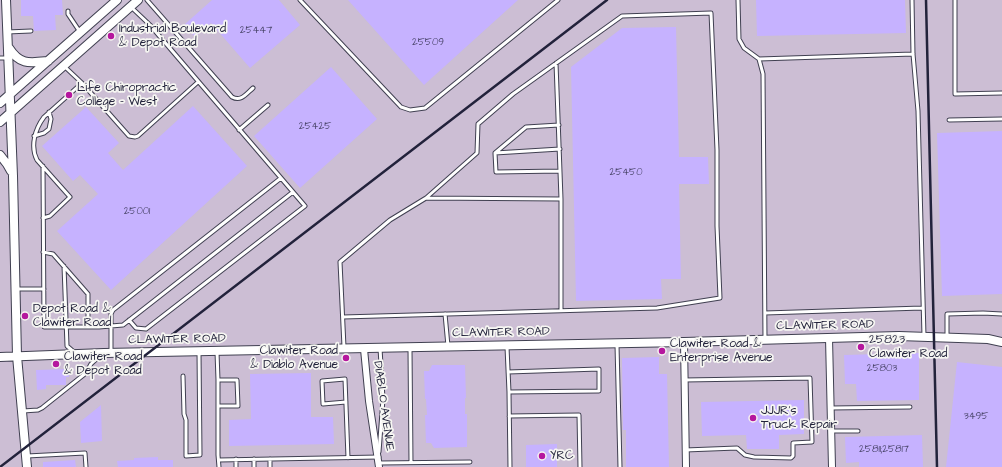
<!DOCTYPE html>
<style>
body{margin:0}
canvas{display:block;background:#ece7cc}
</style>
<canvas width="1002" height="467"></canvas>
<script>
const context = document.querySelector('canvas').getContext('2d');
context.lineJoin = 'round';
function fillPath(path, color) { context.fillStyle = color; context.fill(path, 'evenodd'); }
function stroke(path, color, width, dash) { context.strokeStyle = color; context.lineWidth = width; context.lineCap = dash ? 'butt' : 'round'; context.setLineDash(dash || []); context.stroke(path); }
function write(font, color, halo, rows, align = 'center') {
  context.font = font + ' "Architects Daughter",sans-serif'; context.lineWidth = 3.5; context.setLineDash([]); context.textBaseline = 'middle'; context.strokeStyle = halo; context.fillStyle = color; for (const [text, x, y, turn = 0] of rows) {
    context.save(); context.translate(x, y); context.rotate((+turn || 0) * Math.PI / 180); context.textAlign = isNaN(turn) ? turn : align; if (halo) context.strokeText(text, 0, 0); context.fillText(text, 0, 0); context.restore();
  }
}
fillPath(new Path2D(`
 M0 0H1002V467H0Z`), '#ccbed4');
fillPath(new Path2D(`
 M21 0H62L63 15H55L56 30 34 31 33 16H21Z
 M212 0H279L300 25 250 68 211 23 195 37 184 25Z
 M348 0H518L424 85Z
 M756 0H905L906 33 757 36Z
 M676 27 679 157H708L709 184H679L681 279H661L662 299 576 301 571 67 622 28Z
 M331 67 377 119 300 188 254 136Z
 M193 106 247 166 111 290 57 231 98 194 80 175 73 181 42 146 86 107 119 143 108 153 123 170Z
 M1002 131V294L942 296 937 133Z
 M919 353V400L857 401 856 384H845L844 355Z
 M659 357V374H667L669 467H626V430H623L622 358Z
 M957 362 1002 367V467H946Z
 M432 365H465L466 398H465V414H467V447L434 448 431 443H426L425 415H427L426 399H425L424 371H429Z
 M69 369V377H66V385H46V389L37 390 36 370Z
 M311 373V417H333L334 444 229 446V420L251 419 250 374Z
 M804 400V434L779 435V449H747L746 435 702 436 701 402Z
 M101 405 102 441 81 443 80 422Z
 M922 435 923 467H859V462L846 463 845 437Z
 M557 444V467H526V445Z
 M158 457V460H173V467H118L117 461 134 460V458Z
 M75 460 76 467H43V462Z`), '#c6b2ff');
const lane = new Path2D(`
 M147 0 232 97C241 102 246 94 253 88
 M300 0 401 107 410 110 425 108 558 0
 M738 0 739 39 744 48 759 59 763 74 765 339
 M912 0 913 54 918 111 924 336
 M955 0V94L1002 93
 M68 11V14L80 32
 M7 32 31 31
 M0 58H8
 M759 59 913 54
 M556 63 561 199V310
 M65 67 82 83 129 136 135 137 138 136 198 82
 M949 120 1002 119
 M559 125 526 127 495 153 496 172 560 171
 M239 130 268 105
 M34 136 44 133 49 129 51 119 49 112
 M495 153 560 149
 M43 166 44 327H99L123 325 293 192
 M426 198 561 199
 M43 218 50 216 70 197 37 160C30 146 35 129 44 117L82 83
 M43 252 53 254 88 294V327
 M64 266 67 346 75 353
 M16 289H44
 M765 313 922 308
 M445 314 448 346
 M343 317 657 308 720 298 717 226V150L711 13 622 16 513 94 478 124 477 153 426 198 390 220 340 262 344 347
 M129 320 136 328 146 329 305 206 150 25 131 7
 M947 337V314L983 313 1002 314
 M617 345 620 467
 M507 347 509 392 599 391V369L508 372
 M410 349 411 463
 M111 352V314L113 310 281 178
 M217 352 218 380
 M183 376 184 414 186 420V456L200 455 199 352
 M684 380 810 378 812 442 793 443V456L791 458 754 457 745 455 737 448 685 450
 M509 392 510 467
 M346 402 323 404 322 381 345 379 348 458
 M218 406H238L237 380H218V455L219 467
 M831 408 910 407
 M23 411 38 410 42 408 86 373 91 364 102 354
 M509 416 579 415 580 467
 M831 431H858
 M379 452 383 399 380 348
 M27 456 85 453 86 467
 M236 459V467
 M254 459V467
 M270 459V467
 M219 460 379 457
 M379 463 470 462`);
const street = new Path2D(`
 M829 338 832 467
 M684 342 686 467
 M364 349 369 401 379 467`);
const secondary = new Path2D(`
 M6 0 13 176 17 356 27 467
 M9 48C20 65 29 63 48 61
 M0 103 117 0
 M0 122 138 0
 M0 155 7 164 11 171
 M0 357 104 353 684 342 899 336 988 339 1002 342`);
stroke(lane, '#404051', 5);
stroke(street, '#404051', 8);
stroke(secondary, '#404051', 10);
stroke(lane, '#fff', 3);
stroke(street, '#fff', 6);
stroke(secondary, '#fff', 8);
stroke(new Path2D(`
 M926 0 937 467
 M0 467 607 0`), '#22223b', 2.5);
for (const [x, y, r, color] of [
 [111,36,4,"#b5179e"],
 [69,95,4,"#b5179e"],
 [25,316,4,"#b5179e"],
 [861,347,4,"#b5179e"],
 [662,351,4,"#b5179e"],
 [346,358,4,"#b5179e"],
 [56,364,4,"#b5179e"],
 [753,418,4,"#b5179e"],
 [542,456,4,"#b5179e"]
]) { const dot = new Path2D(); dot.arc(x, y, r, 0, 2 * Math.PI); context.fillStyle = color; context.fill(dot); stroke(dot, '#f6f6f2', 1.5); }
write('10px', '#4b466c', null, [
 ["25447",256,31],
 ["25509",428,43],
 ["25425",315,127],
 ["25450",626,173],
 ["25001",137,212],
 ["25803",882,369],
 ["3495",976,417],
 ["25811;25817",884,450]
]);
write('12px', '#22223b', '#f6f6f2', [
 ["Industrial Boulevard",119,29],
 ["& Depot Road",119,43],
 ["Life Chiropractic",77,88],
 ["College - West",77,102],
 ["Depot Road &",33,309],
 ["Clawiter Road",33,323],
 ["25823",869,340],
 ["Clawiter Road",869,354],
 ["Clawiter Road &",670,344],
 ["Enterprise Avenue",670,358],
 ["Clawiter Road",338,351,"right"],
 ["& Diablo Avenue",338,365,"right"],
 ["Clawiter Road",64,357],
 ["& Depot Road",64,371],
 ["JJJR's",761,411],
 ["Truck Repair",761,425],
 ["YRC",550,456]
], 'left');
write('12px', '#22223b', '#f6f6f2', [
 ["CLAWITER ROAD",825,326,-1],
 ["CLAWITER ROAD",501,333,-1],
 ["CLAWITER ROAD",177,340,-1],
 ["DIABLO AVENUE",383,406,82]
]);
</script>
